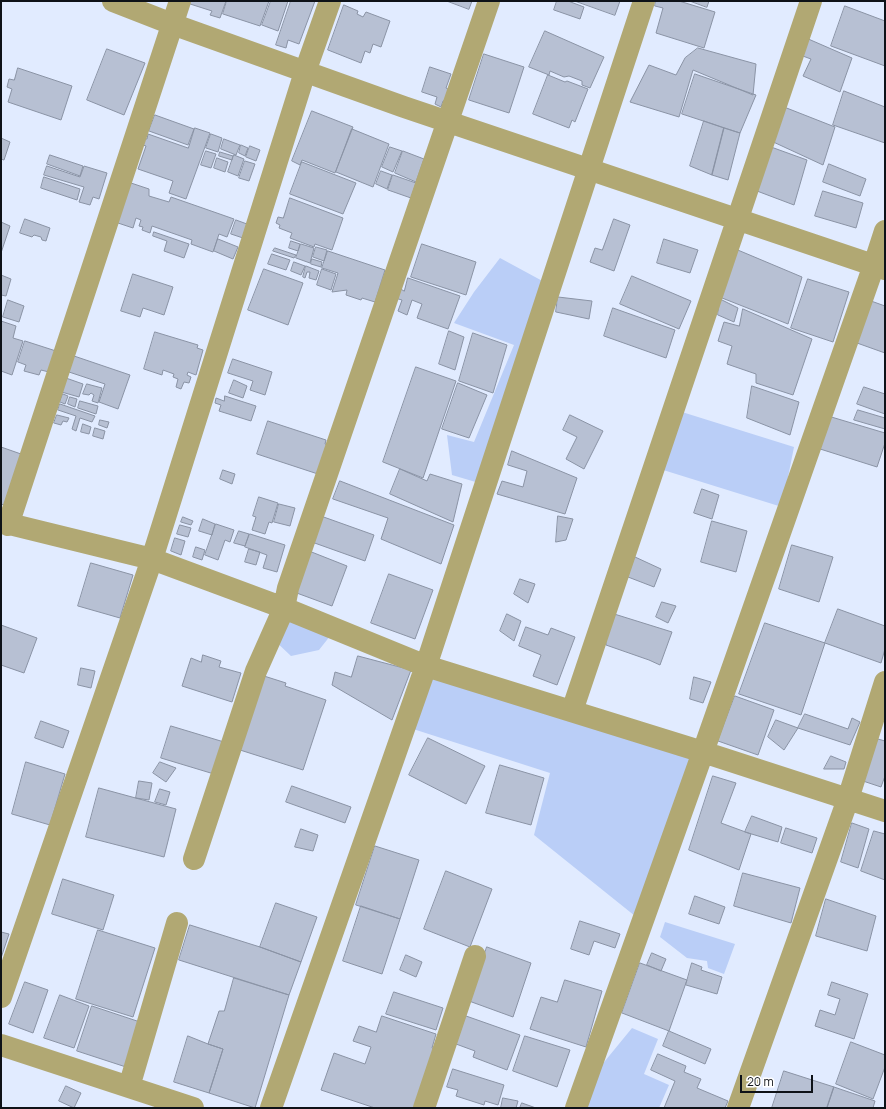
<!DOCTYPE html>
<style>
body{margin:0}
#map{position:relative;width:886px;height:1109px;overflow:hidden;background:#e1ebff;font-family:Manrope,sans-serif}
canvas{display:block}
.frame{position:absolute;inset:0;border:2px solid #0e1218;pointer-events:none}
.scale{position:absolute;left:740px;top:1075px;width:73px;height:18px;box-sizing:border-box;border:2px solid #0e1218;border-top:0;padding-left:5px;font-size:12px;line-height:14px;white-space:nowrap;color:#0e1218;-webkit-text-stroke:3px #fff;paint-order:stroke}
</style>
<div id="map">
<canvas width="886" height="1109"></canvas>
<div class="frame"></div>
<div class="scale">20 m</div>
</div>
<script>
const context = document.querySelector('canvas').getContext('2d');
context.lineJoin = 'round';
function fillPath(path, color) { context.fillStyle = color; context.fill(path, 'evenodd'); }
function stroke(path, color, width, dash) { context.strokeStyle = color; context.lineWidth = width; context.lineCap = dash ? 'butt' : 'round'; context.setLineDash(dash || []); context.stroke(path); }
fillPath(new Path2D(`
 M500 258 548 284 479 483 452 475 447 435 474 442 514 345 454 323 474 292Z
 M682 412 794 447 782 507 660 469Z
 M285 611 334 631 319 650 291 656 273 639Z
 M431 672 695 757 640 920 534 835 550 773 410 728Z
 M665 922 735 944 724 974 708 968 707 961 687 958 660 937Z
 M632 1028 658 1039 644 1074 669 1085 659 1108H582L596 1072Z`), '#bacef7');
const building = new Path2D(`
 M187 1H226L220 18 210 15 212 11 187 3Z
 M227 1H269L260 26 223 14Z
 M271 1H288L278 31 262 25Z
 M291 1H315L299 44 288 40 286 48 276 45Z
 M447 1H472L469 9Z
 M557 1H568L584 7 580 19 554 10Z
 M575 1H620L615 15Z
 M656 1H679L715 12 704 48 656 33 663 8 655 6Z
 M690 1H709L707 7Z
 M344 5 358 11 357 14 363 17 366 12 390 21 381 47 373 44 370 53 365 51 361 63 328 50Z
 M845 6 885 21V66L831 46Z
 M545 31 604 57 590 88 582 85V81L569 76 564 77 550 71 549 75 529 67Z
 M806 38 852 58 840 92 803 76 811 59 800 55Z
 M698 48 756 64 753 95 693 70 679 117 630 102 649 65 676 75 685 58Z
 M107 49 145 63 124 115 87 100Z
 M484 54 524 67 509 113 469 100Z
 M430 67 451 74 446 88 452 91 450 98 443 101 441 107 435 104 437 97 422 92Z
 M18 68 72 86 61 120 8 102 12 89 7 87 9 79 14 80Z
 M695 74 756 95 740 133 682 114Z
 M548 75 565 82 567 81 588 89 575 122 572 120 569 128 533 114Z
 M844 91 885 107V143L833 125Z
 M784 107 835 127 823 165 769 140Z
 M312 111 353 127 335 173 302 160 300 165 292 161Z
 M155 115 194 129 188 145 149 131Z
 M704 121 724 128 712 175 690 166Z
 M195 128 210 133 186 199 169 193 173 181 138 169 146 146 140 144 142 138 147 139 148 134 188 148Z
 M724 128 740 133 728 180 712 175Z
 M352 129 389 144 373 187 336 172Z
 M211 134 222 138 218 152 206 148Z
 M1 138 10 142 4 160 1 159Z
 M224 139 240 145 236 155 221 149Z
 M241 145 248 148 245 156 239 153Z
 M250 146 260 150 256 161 246 157Z
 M390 147 402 151 393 172 382 167Z
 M771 147 807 160 794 205 757 191Z
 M206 151 216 154 211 168 201 165Z
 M403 151 424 159 416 182 395 173Z
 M220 152 233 156 232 160 219 156Z
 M50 155 83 166 80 176 47 164Z
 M234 155 244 159 238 176 228 172Z
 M217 158 228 162 225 172 214 168Z
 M245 161 255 164 249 181 239 178Z
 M302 162 356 183 343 214 290 194Z
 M829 164 866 179 860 196 823 182Z
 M47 166 80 177 84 166 107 173 99 199 93 197 90 205 79 202 84 187 44 175Z
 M381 171 392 175 387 189 376 184Z
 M393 175 416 183 411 198 388 190Z
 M44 177 80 189 77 200 41 188Z
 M128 182 149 189V196L169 202 171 197 234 219 227 237 219 234 213 252 191 244 192 240 152 226 150 233 142 230 143 227 139 226 141 220 136 218 133 228 115 222Z
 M823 191 863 203 856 228 815 216Z
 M290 198 343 218 332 250 315 244 314 247 290 238 292 233 279 228 280 225 276 223 278 217 283 218Z
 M25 219 50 228 46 241 42 240 41 237 34 235 32 237 20 233Z
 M614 219 630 225 614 271 590 262 595 248 602 250Z
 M236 220 247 224 243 238 231 234Z
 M1 222 10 226 1 253Z
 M154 232 189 244 184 258 164 251 167 241 153 236Z
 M218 239 238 247 233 259 214 251Z
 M664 239 698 250 690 273 657 263Z
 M291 241 300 244 298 251 289 248Z
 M301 244 314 248 310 263 296 258Z
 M422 244 476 262 466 295 411 277Z
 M316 247 327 250 324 261 313 257Z
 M275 248 296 255 294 258 273 251Z
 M733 248 802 277 788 324 717 296Z
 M328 251 385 270 375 302 362 298 361 300 346 295 347 290 332 292 338 273 322 268Z
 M272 254 290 260 286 270 268 264Z
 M312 259 322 262 321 267 311 264Z
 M294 262 305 266 301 275 291 271Z
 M306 266 319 271 316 280 309 278 310 272H307L305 278 303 277Z
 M264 269 303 283 288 325 248 310Z
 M322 269 336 274 331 290 317 285Z
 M133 274 173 287 164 315 143 308 140 317 121 311Z
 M1 275 11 279 6 296 1 295Z
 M632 276 691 301 679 329 620 304Z
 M408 278 460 296 448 329 417 318 422 304 412 300 407 315 398 311 402 300 395 298 399 288 404 291Z
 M808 279 849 292 833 342 791 328Z
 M558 297 592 301 589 319 556 312Z
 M720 299 738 308 734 322 718 315Z
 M8 300 24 306 19 322 3 317Z
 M871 301 885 306V353L857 343Z
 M613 308 675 330 666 358 604 336Z
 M743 309 812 339 793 395 756 383V374L727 364 732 346 718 341 724 322 739 326Z
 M1 321 16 326 13 338 23 341 12 375 1 371Z
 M449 331 464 337 455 370 439 364Z
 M155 332 198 345 197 348 203 350 196 375 188 372 187 375 191 377 189 383 184 382 181 389 176 387 178 379 173 377 174 374 163 370 162 375 144 369Z
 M473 333 507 345 493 393 459 381Z
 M25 341 56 351 49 372 41 370 39 375 24 371 26 365 18 362Z
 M74 356 130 375 118 409 99 402 105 384 69 372Z
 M233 359 272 372 265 395 250 390 253 381 228 373Z
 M416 367 456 381 423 478 383 462Z
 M63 377 83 384 79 397 58 391Z
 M234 380 247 386 243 398 229 393Z
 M458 383 487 395 469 438 442 429Z
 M87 384 102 388 98 403 92 401 94 395 91 393 89 395 83 394Z
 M752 386 799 402 790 435 747 418Z
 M864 387 885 394V414L857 404Z
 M63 394 68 396 65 404 60 402Z
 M225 396 256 406 251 421 219 411 221 405 215 403 216 398 224 401Z
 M70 397 77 399 75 407 68 404Z
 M80 401 98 406 96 414 78 408Z
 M60 404 95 416 92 422 80 418 76 431 72 429 76 416 58 410Z
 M858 410 885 418V429L854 420Z
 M57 415 69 418 67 422 63 421 61 425 54 423Z
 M570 415 603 431 584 469 566 459 577 437 563 430Z
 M828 416 885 433V443L877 467 817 448Z
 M100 420 109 422 107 428 99 425Z
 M268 421 326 440 325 444 331 446 324 476 257 454Z
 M83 424 91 427 89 434 81 432Z
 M95 428 105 431 103 439 93 436Z
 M1 447 21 454 4 505 1 504Z
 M512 451 577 478 565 514 497 494 502 481 523 487 527 471 508 465Z
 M400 469 427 481 430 474 462 484 453 522 390 494Z
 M223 470 235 474 232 484 220 479Z
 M340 481 454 525 441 564 381 539 388 518 333 499Z
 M702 489 719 495 712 519 694 513Z
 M259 497 278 503 272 523 269 522 265 534 252 530 256 517 253 516Z
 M279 504 295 508 290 526 274 522Z
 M318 515 374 535 365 561 309 541Z
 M558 516 573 519 566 540 556 542Z
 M183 517 193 521 191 525 181 522Z
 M203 519 215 524 212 535 199 531Z
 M712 521 747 531 736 572 701 562Z
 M216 524 234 530 230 542 225 540 218 560 205 555Z
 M180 525 191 528 188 537 177 534Z
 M239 531 249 534 245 546 234 543Z
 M250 534 285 545 277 572 263 568 267 555 245 547Z
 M175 538 185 541 181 555 171 551Z
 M792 545 833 557 819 602 779 589Z
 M196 547 205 550 202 560 193 557Z
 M249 549 260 552 256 565 245 562Z
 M309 551 347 566 332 606 294 592Z
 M635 557 661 569 654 587 628 577Z
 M91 563 133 575 120 618 78 606Z
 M389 574 433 590 415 639 371 623Z
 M520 579 535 584 528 603 514 594Z
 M662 602 676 606 668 623 656 617Z
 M838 609 885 626V649L881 663 825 643Z
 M611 613 672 632 660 665 649 660 606 645 605 631Z
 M507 614 521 621 514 641 500 631Z
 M765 623 825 643 801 715 739 694Z
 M1 625 37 638 24 673 1 665Z
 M526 627 548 635 551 628 575 637 557 685 533 676 541 655 519 646Z
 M203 655 221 661 219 667 241 673 232 702 182 686 191 658 201 662Z
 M358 656 411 670 392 720 332 685 335 672 351 677Z
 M81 668 95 671 91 688 78 685Z
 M264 676 286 683 285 686 326 700 303 770 240 750Z
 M694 677 711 682 703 703 690 699Z
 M735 696 774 710 758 755 718 741Z
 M805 714 848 729 852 718 860 722 850 745 798 728Z
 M776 720 798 728 784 750 768 737Z
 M41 721 69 731 63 748 35 738Z
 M171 726 224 742 214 774 161 758Z
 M428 738 485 766 466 804 409 775Z
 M878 739 885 741V776L881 787 863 781Z
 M831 756 846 762 844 769H824Z
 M26 762 65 774 50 825 12 814Z
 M160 762 176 768 166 782 153 773Z
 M500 765 544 778 531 825 486 813Z
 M713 776 736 783 721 823 751 834 739 870 689 850Z
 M139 781 152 783 149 800 136 798Z
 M292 786 351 807 345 823 286 802Z
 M99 788 176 809 164 857 86 837Z
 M160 789 170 792 166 805 155 802Z
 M752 816 782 827 778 842 745 832Z
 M852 823 869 829 858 868 841 862Z
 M786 828 817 838 812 853 781 843Z
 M301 829 318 835 313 851 295 847Z
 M874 831 885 834V880L861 871Z
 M375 846 419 860 400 919 356 905Z
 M446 871 492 889 470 947 424 929Z
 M743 873 800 888 791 923 734 906Z
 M63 879 114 895 103 930 52 914Z
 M695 896 725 907 719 924 689 914Z
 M826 899 876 916 867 951 816 936Z
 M276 903 317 917 301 962 260 947Z
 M361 906 400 919 382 974 343 961Z
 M580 921 620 934 615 948 594 941 589 955 571 949Z
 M190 925 260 947 301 962 289 995 179 960Z
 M98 930 155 948 133 1017 76 999Z
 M1 932 9 934 1 958Z
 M487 947 531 963 513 1017 469 1001Z
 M652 953 666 959 661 971 647 965Z
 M406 955 422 962 416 977 400 970Z
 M640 963 687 980 669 1031 622 1013Z
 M692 963 702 967 701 970 722 977 717 994 686 985Z
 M234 978 289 995 255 1108 209 1093 223 1049 208 1044 219 1011H224Z
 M565 980 602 991 586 1047 530 1029 541 997 557 1002Z
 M25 982 48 990 33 1033 9 1024Z
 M832 982 868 994 854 1039 815 1026 820 1010 835 1015 840 999 828 995Z
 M394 992 443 1008 436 1030 386 1014Z
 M60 995 89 1006 74 1048 44 1038Z
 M92 1006 140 1022 126 1067 77 1051Z
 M382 1016 436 1034 432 1048 439 1051 419 1108H375L321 1090 334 1053 365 1064 371 1047 353 1041 359 1026 376 1032Z
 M466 1016 520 1035 507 1070 473 1057 475 1051 456 1044Z
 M669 1031 711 1049 705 1064 663 1046Z
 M188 1036 208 1044 223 1049 209 1093 174 1082Z
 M525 1036 570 1050 557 1087 513 1071Z
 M851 1042 885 1055V1067L873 1099 836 1084Z
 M658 1054 686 1066 684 1072 701 1079 697 1088 728 1101 725 1108H664L675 1081 651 1070Z
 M453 1069 504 1085 498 1105 485 1101 484 1105 456 1096 458 1090 447 1087Z
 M784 1071 834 1087 827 1108H772Z
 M66 1086 81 1093 74 1108 59 1101Z
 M834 1087 875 1101 873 1108H827Z
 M503 1098 518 1101 516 1108H501Z
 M522 1103 536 1108H520Z`);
fillPath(building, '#b7c0d3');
stroke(building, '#8a93a5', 1);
stroke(new Path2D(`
 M113 1 172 24 404 107 885 269
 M1 522 152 559 284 608 426 666 703 752 885 811
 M8 525 180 1
 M572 711 811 1
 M194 859 256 671 284 608 288 588 489 1
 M1 997 152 559 305 72 330 1
 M1 1045 193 1108
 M129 1087 177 923
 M271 1108 426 666 644 1
 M424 1108 475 956
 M576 1108 703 752 874 265 885 231
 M738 1108 848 799 885 682`), '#b1a873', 22);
</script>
